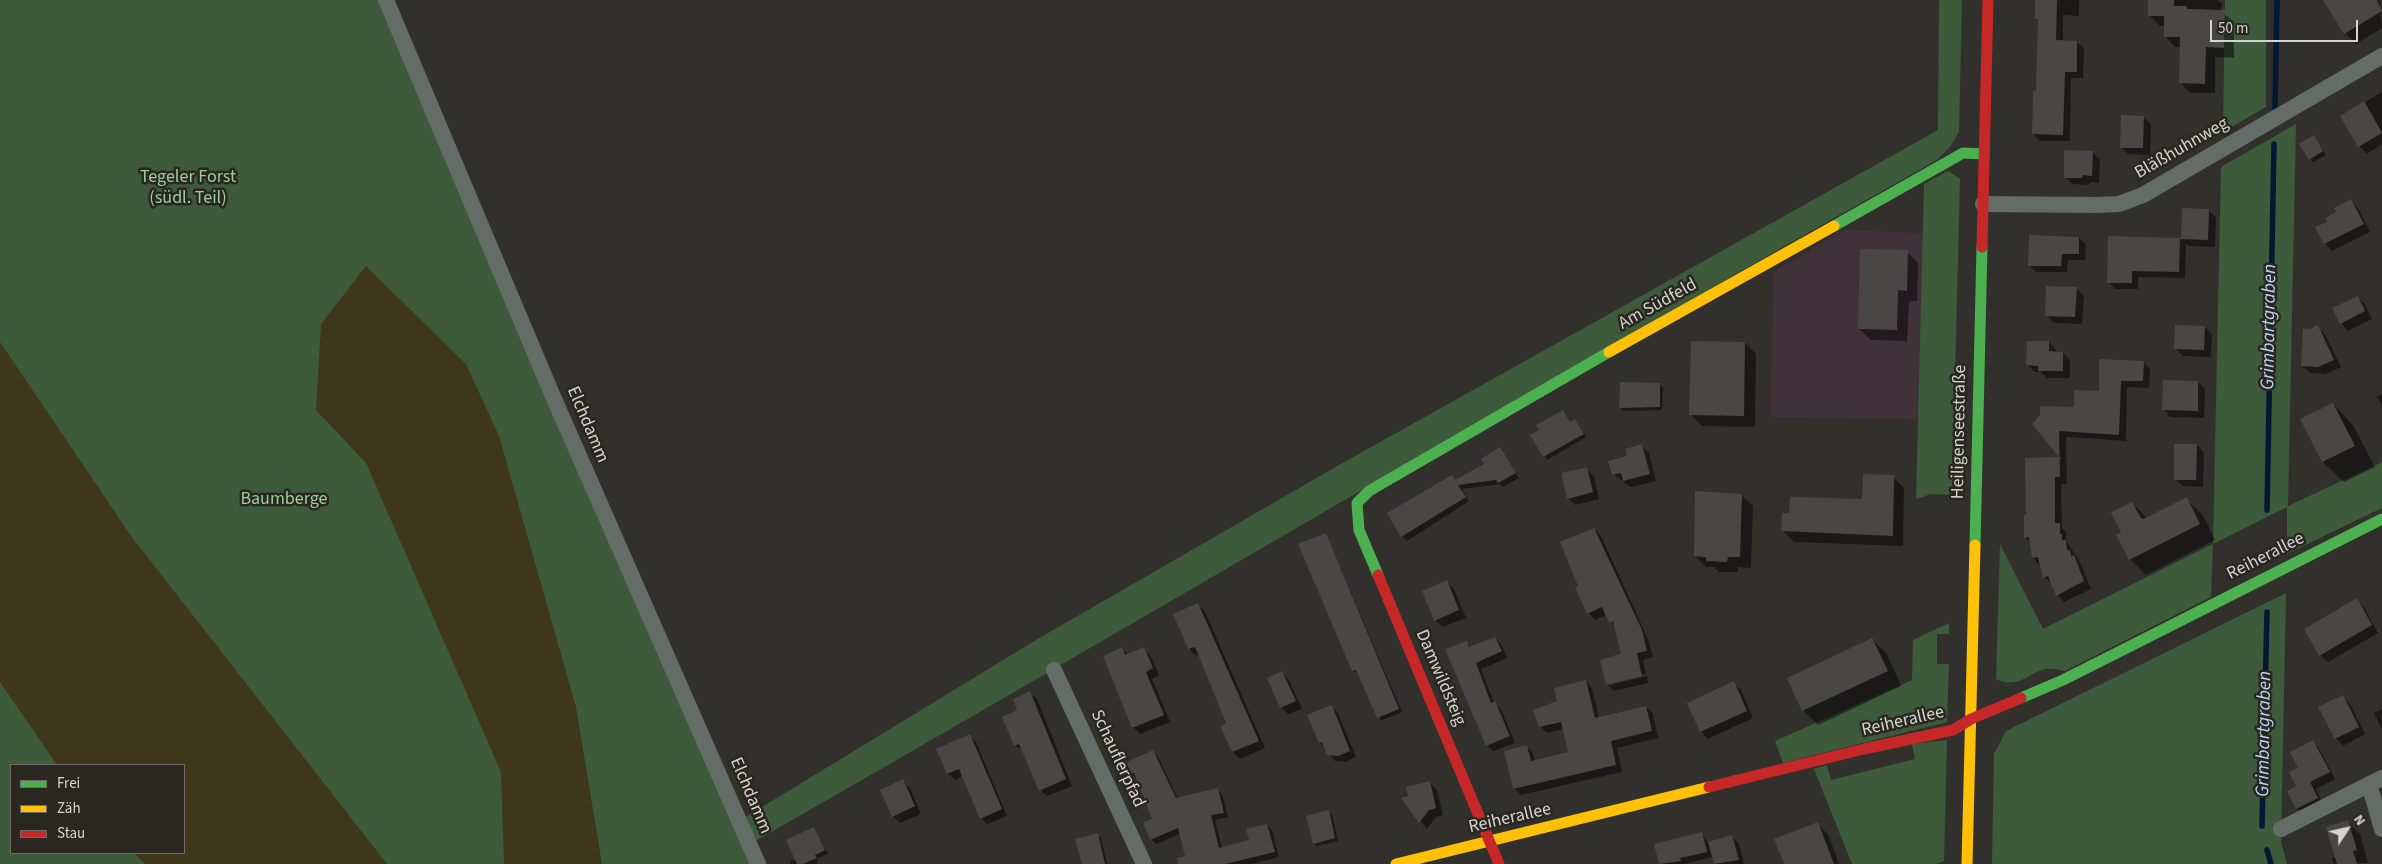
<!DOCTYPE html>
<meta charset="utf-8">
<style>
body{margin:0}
#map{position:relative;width:2382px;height:864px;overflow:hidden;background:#31302c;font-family:"Source Sans 3",sans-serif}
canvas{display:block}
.legend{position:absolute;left:10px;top:764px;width:175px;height:90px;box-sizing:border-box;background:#292720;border:1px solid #6e6c66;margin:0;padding:6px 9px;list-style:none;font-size:15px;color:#d6d4d0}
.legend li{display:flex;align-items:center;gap:10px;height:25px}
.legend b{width:25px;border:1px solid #6e6c66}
.north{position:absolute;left:2322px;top:804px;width:50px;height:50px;-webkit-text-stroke:4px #292720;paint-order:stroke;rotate:55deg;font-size:14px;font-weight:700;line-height:20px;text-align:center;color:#d6d4d0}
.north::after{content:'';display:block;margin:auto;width:18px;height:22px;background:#d6d4d0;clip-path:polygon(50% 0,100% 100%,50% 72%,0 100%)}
.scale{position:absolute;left:2210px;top:20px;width:148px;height:22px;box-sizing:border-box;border:2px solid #d6d4d0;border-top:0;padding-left:6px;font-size:15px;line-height:18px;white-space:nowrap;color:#d6d4d0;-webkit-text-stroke:4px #292720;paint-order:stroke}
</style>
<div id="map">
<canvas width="2382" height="864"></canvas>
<ul class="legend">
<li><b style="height:6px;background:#4caf50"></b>Frei</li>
<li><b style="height:6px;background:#ffc107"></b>Zäh</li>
<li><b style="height:6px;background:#c62828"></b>Stau</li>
</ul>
<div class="north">N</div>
<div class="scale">50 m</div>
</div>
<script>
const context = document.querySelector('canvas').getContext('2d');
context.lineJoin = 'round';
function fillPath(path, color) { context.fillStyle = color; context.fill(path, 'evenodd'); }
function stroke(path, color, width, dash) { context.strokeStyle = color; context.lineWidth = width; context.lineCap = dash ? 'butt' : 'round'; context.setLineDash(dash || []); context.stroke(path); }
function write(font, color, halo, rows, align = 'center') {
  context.font = font + ' "Source Sans 3",sans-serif'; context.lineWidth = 5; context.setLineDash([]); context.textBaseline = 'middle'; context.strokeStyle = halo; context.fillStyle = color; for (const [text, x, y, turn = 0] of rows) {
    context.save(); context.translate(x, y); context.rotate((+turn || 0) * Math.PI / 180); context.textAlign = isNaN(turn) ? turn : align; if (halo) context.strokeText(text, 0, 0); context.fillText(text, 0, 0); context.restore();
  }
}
fillPath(new Path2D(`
 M1842 230 1923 233 1919 419 1770 417 1774 272Z`), '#41323a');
fillPath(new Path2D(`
 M0 0H379L752 864H0ZM11 765H184V853H11Z
 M1939 0H1962L1959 132 1950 147 1937 160C1540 383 1149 616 754 842L744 818 1036 640 1339 465 1938 130Z
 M2225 0H2266V107L2223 132Z
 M2296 124 2288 506 2382 462V508L2287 554V507L2213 544 2211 597 2065 671C2059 670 2051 668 2045 669 2026 675 2017 689 1996 679L2000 544 2043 629 2213 544 2221 167Z
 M1948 171 1960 179 1952 495 1931 494 1916 499 1924 184Z
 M2286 593 2281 842 2287 864H1992L1994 754 2006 731Z
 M1949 623V634H1937V664H1949L1947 722 1783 763 1775 741 1912 680 1913 640Z
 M1947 740 1944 861 1936 864H1852L1814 769 1827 765 1831 780 1915 759 1912 744Z`), '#3d5a3b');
fillPath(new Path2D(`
 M366 266 466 364 499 436 576 707 602 864H504L501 772 366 463 316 410 321 324Z
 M0 342 131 536 387 864H145L134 853H184V765H57L0 682Z`), '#3e371b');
fillPath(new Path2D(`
 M2036 0H2079V16L2063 15V41L2077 42 2084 49 2083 78H2071L2070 141H2040L2033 134 2038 92 2039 22 2036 18Z
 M2150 0H2217L2222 4 2221 11 2234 22V58L2215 57V93H2190L2180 82 2181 47H2175L2165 36V26H2160L2149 15Z
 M2325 0H2380L2382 28 2356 44 2345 33Z
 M2382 92V144L2367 154 2359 146 2341 116Z
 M2143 117 2151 124 2150 155 2128 154 2121 147Z
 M2314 137 2326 155 2313 162 2310 159Z
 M2092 152 2100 159 2099 183 2090 182 2089 185 2072 184 2065 177Z
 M2351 200 2358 208 2370 232 2332 251 2325 244 2317 228 2329 222Z
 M2183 209 2208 210 2216 217 2215 247 2189 246 2186 243 2185 278 2138 277V289H2115L2108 282 2180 239 2182 241Z
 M2079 238 2086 245 2085 260H2068L2067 272H2036L2029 265Z
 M1907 252 1918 263 1917 301H1909L1907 341 1871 340 1859 329Z
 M2076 288 2084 296 2082 324 2054 323 2047 316Z
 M2357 297 2365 304 2372 319 2348 331 2341 323Z
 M2205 327 2212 335 2211 357 2183 356 2175 348Z
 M2317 327 2325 334 2341 367 2326 374 2310 373 2302 366Z
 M2049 342 2056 350V353H2063L2070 360V378H2047L2041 372H2035L2028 365Z
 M1745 343 1756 354 1755 427 1702 426 1691 414Z
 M2143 362 2150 369 2149 388 2127 387 2126 441 2066 437 2067 484H2061L2062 528 2066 532V540L2081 564 2091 589 2064 602 2057 595 2053 584 2044 577 2040 565 2033 558 2031 543 2025 537 2028 516 2026 460 2062 459 2034 424 2076 408Z
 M2198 382 2205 389 2204 418 2170 417 2163 409Z
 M1659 384 1663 388 1662 410 1624 411 1621 408Z
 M2382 394V405L2377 397Z
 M2333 404 2353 425 2375 467 2344 482 2323 462 2302 420Z
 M1563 411 1571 423 1575 421 1578 424 1586 437 1547 460 1532 435Z
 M2197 445 2204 453 2203 487 2183 486 2175 479Z
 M1642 446 1649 453 1656 481 1631 487 1613 474Z
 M1500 449 1519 478 1503 487 1500 484 1462 489 1469 501 1407 541 1402 536 1451 476 1456 481 1486 464Z
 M1586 469 1594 476 1599 499 1575 505 1568 498Z
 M1893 477 1904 488 1903 546 1794 542 1783 531 1864 500Z
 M1741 495 1753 506 1751 568 1738 567V572H1719L1714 567H1706L1695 556Z
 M2186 499 2203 515 2215 540 2146 575 2130 559 2123 533 2132 503 2148 519Z
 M1594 529 1601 536 1648 639 1653 657 1643 660 1646 674 1610 683V685L1647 676 1648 683 1614 691 1607 684 1622 655 1616 628 1607 615 1595 620 1588 613 1580 587Z
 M1326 534 1402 712 1381 721 1359 673 1353 671 1300 545Z
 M1446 582 1454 589 1466 618 1443 627 1435 620Z
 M2356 600 2364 607 2378 633 2328 662 2320 655Z
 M1198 605 1205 612 1265 748 1240 759 1233 752 1228 724 1199 654 1196 656 1189 648Z
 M1495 638 1501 644 1507 658 1481 669 1494 703 1501 709 1515 743 1493 751 1487 745 1466 642 1472 648Z
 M1872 640 1887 654 1901 686 1818 725 1803 710Z
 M1143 648 1150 655 1159 675 1152 679 1170 722 1140 734 1133 727 1122 649 1128 655Z
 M1282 673 1289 680 1302 709 1288 714 1281 707Z
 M1586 681 1592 688 1599 718 1646 707 1653 714 1658 738 1617 748 1622 772 1521 795 1514 788 1526 746 1533 753 1535 761 1570 753 1564 729 1547 733 1540 726 1558 702Z
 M1733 683 1741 690 1753 718 1708 739 1701 732 1688 704Z
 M1030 693 1037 699 1072 786 1047 796 1040 790 1024 751 1015 745 1019 711Z
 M2342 696 2350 704 2365 734 2343 746 2336 738Z
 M1332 706 1338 713 1356 757 1345 762 1335 761 1320 742Z
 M2382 709V729L2374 713Z
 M970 736 976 742 1007 816 987 824 981 818 963 776 955 780 948 774 938 750Z
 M2313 742 2319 748 2335 779 2316 789 2323 804 2303 814 2297 808 2300 768Z
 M1153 752 1158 757 1178 799 1217 789 1222 794 1228 817 1215 820 1222 848 1251 841 1267 825 1272 830 1279 857 1251 864H1188L1180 834 1156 844 1151 839 1154 819 1137 777 1119 773 1115 769Z
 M902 781 910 788 921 814 900 823 893 816Z
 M1430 783 1437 790 1443 815 1436 817 1427 829 1403 799 1410 797Z
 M1328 811 1332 814 1338 841 1317 846 1314 843Z
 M2347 822 2360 834 2368 863 2334 864 2332 858 2336 857Z
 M1817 824 1828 834 1839 864H1785Z
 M814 829 828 854 818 858 817 864H791L790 861 796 859Z
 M1097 834 1101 838 1107 864H1083Z
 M1702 834 1708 843 1732 837 1739 844 1744 864H1715L1713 857 1685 864H1660L1655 845Z`), '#0007');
stroke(new Path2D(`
 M2275 108 2277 0
 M2267 510 2274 144
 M2262 826 2267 612
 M2267 850 2271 864`), '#041733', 5.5);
fillPath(new Path2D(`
 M2035 0H2057L2056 40 2077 41V72H2065L2063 135 2032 134 2033 91H2036L2038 19H2035Z
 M2148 0H2174V6H2187V9L2225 10 2224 48 2206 47 2205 84 2179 83 2180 37H2164V16H2148Z
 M2323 0H2377L2382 11 2344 34Z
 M2364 101 2382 133 2358 147 2340 116Z
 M2121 115 2144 116 2143 148H2120Z
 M2314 135 2323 151 2309 160 2299 144Z
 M2064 150 2093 151 2092 176 2083 175 2082 178H2064Z
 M2351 199 2364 224 2324 244 2315 227 2327 222 2325 218 2336 212 2334 208Z
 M2182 208 2209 209 2208 240 2181 239Z
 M2029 235 2079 237V254H2062L2061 266H2028Z
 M2108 236 2180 238 2179 272 2132 271V283H2107Z
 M1860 249 1908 250 1907 291 1898 290 1897 330 1858 329Z
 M2046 286 2077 287 2075 317 2045 316Z
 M2358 296 2365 311 2340 324 2332 308Z
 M2175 325 2205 326 2204 350 2174 349Z
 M2318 325 2334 360 2318 367 2301 366 2303 328 2310 329Z
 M1691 341 1745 342 1744 416 1689 415Z
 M2027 341H2049V351L2063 352V371H2038V366L2026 365Z
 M2099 359 2144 361 2143 381H2121L2119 435 2059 431 2060 477H2055V523H2060V534H2062V540H2066L2067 550H2070L2071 556 2074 555 2084 581 2056 596 2048 576 2043 578 2038 557 2032 558 2029 537 2024 538V515H2026L2025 458 2059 457 2032 424 2040 415V406L2074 407V390L2099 391Z
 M2163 380 2198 381V411L2162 410Z
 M1620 382 1660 383V407L1619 408Z
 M2333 403 2355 446 2322 462 2300 419Z
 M1563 410 1570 422 1575 419 1584 434 1543 457 1530 435 1539 430 1536 425Z
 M1642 444 1650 474 1623 481 1621 473 1612 475 1608 461 1627 456 1625 449Z
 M2174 444H2197L2196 480H2174Z
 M1500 447 1516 473 1498 483 1496 480 1458 485 1466 497 1401 537 1387 513 1452 475 1455 480 1484 464 1481 459Z
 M1587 467 1593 492 1567 499 1561 473Z
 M1863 474 1894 475 1893 536 1781 531 1782 513H1789L1790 497 1862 499Z
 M1695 491 1742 494 1740 557H1728L1727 562 1706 561V557L1694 556Z
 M2187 497 2200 524 2129 560 2116 535 2121 532 2111 512 2132 502 2141 518 2143 519Z
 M1594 528 1642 630 1647 651 1637 653 1642 676 1606 685 1600 660 1621 654 1613 621 1609 623 1602 607 1587 614 1575 588 1578 586 1560 542Z
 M1326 533 1399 709 1377 718 1356 670 1352 671 1298 544Z
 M1447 580 1459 610 1434 621 1422 591Z
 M2357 598 2372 625 2319 656 2304 629Z
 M1198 603 1259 741 1232 752 1220 726 1226 723 1195 647 1188 649 1173 614Z
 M1495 637 1502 651 1476 663 1491 703 1495 701 1510 736 1486 746 1445 649 1467 641 1469 647Z
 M1872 638 1888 671 1802 711 1787 678Z
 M1122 647 1125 655 1144 647 1153 668 1146 672 1164 715 1132 728 1103 656Z
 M1282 671 1296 701 1280 708 1267 678Z
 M1586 680 1595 718 1646 706 1652 731 1611 741 1616 765 1513 789 1504 751 1527 745 1531 761 1568 752 1561 722 1539 727 1533 710 1557 701 1554 688Z
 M1734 681 1747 711 1700 732 1687 703Z
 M1030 691 1066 779 1039 791 1019 744 1014 746 1002 717 1017 710 1013 699Z
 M2343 695 2359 727 2335 739 2318 707Z
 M1332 705 1350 751 1338 756 1327 755 1322 742 1319 743 1307 715Z
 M970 734 1002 809 980 819 959 769 947 774 936 749Z
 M2313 740 2330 772 2310 782 2318 798 2296 809 2287 791 2296 786 2289 772 2298 768 2290 752Z
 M1153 750 1176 798 1218 788 1224 813 1211 815 1219 848 1249 840 1246 829 1267 824 1275 852 1225 864H1178L1177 858 1185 856 1178 828 1150 840 1143 822 1152 819 1134 773 1112 769Z
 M903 779 915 806 892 817 880 790Z
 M1430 781 1436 808 1429 810 1419 823 1401 798 1408 796 1406 787Z
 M1329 810 1335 838 1313 844 1306 816Z
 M2348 820 2357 850 2353 851 2357 864H2337L2326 827Z
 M1818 822 1834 864H1784L1774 839Z
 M814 827 825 850 815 855 817 858 803 864H797L786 840Z
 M1702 832 1707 852 1680 858 1681 861 1659 864 1654 844Z
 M1098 833 1105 864H1082L1075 839Z
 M1732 835 1739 860 1714 864 1708 842Z`), '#494745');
stroke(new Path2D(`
 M386 0 552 394 758 864
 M1983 204 2097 205 2119 204 2143 195 2382 56
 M1054 670 1144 864
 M2369 784 2382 829
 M2281 829 2382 778`), '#646c68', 16);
stroke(new Path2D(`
 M1834 226 1963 153 1984 154
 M1975 545 1982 247
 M1378 575 1359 530 1357 503 1369 491 1609 352
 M2021 698 2063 680 2382 519`), '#4caf50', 11);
stroke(new Path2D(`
 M1609 352 1834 226
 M1396 864 1709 787
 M1967 864 1975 545`), '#ffc107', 11);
stroke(new Path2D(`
 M1982 247 1988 0
 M1378 575 1499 864
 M1709 787 1864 749 1953 730 1971 719 2021 698`), '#c62828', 11);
write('18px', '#d6d4d0', '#292720', [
 ["Bläßhuhnweg",2182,149,-30],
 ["Am Südfeld",1658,305,-29],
 ["Elchdamm",587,425,67],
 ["Heiligenseestraße",1960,432,-89],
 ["Reiherallee",2266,557,-27],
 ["Damwildsteig",1440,678,67],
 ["Reiherallee",1903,722,-13],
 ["Schauflerpfad",1117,759,65],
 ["Elchdamm",750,796,67],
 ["Reiherallee",1510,819,-13]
]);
write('18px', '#98d096', '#292720', [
 ["Tegeler Forst",188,178],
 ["(südl. Teil)",188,199],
 ["Baumberge",284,500]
]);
write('italic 19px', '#bcd6fb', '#292720', [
 ["Grimbartgraben",2270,327,-89],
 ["Grimbartgraben",2265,734,-89]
]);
</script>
